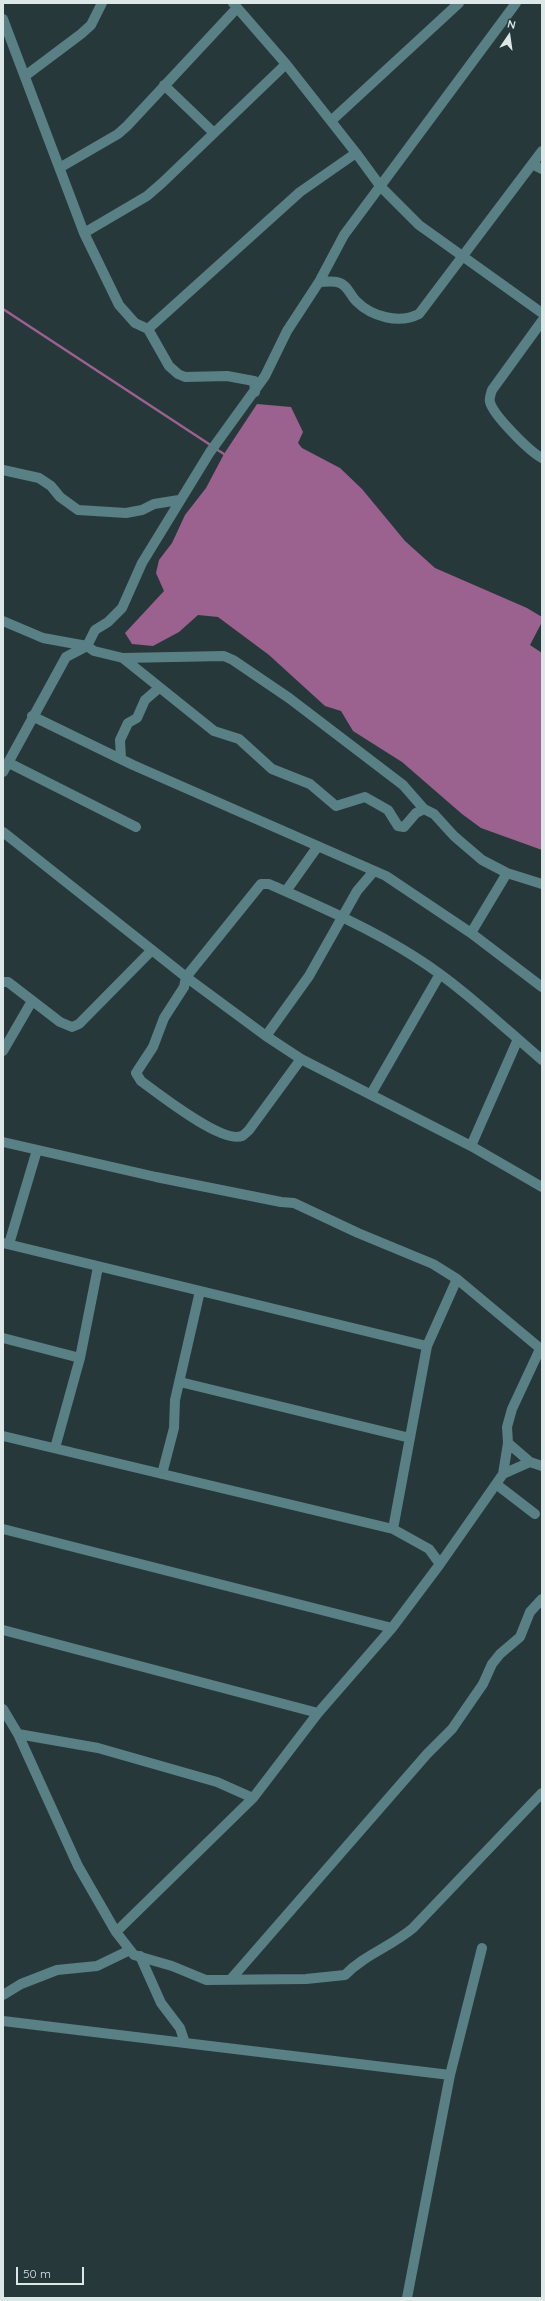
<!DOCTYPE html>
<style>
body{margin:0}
#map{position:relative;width:545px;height:2301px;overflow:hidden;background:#27383a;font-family:Quicksand,sans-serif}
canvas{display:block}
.frame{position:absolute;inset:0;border:4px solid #dce7e8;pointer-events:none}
.north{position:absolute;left:489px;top:16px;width:40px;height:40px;-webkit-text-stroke:3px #27383a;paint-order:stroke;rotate:13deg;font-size:11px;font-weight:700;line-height:16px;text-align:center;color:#dce7e8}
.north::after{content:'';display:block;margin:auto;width:14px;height:18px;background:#dce7e8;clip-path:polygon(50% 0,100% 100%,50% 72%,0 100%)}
.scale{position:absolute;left:16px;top:2267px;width:68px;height:18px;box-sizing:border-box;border:2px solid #dce7e8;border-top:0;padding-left:5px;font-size:12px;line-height:14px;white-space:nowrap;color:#dce7e8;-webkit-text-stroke:3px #27383a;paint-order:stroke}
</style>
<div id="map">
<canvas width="545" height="2301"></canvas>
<div class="frame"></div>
<div class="north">N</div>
<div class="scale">50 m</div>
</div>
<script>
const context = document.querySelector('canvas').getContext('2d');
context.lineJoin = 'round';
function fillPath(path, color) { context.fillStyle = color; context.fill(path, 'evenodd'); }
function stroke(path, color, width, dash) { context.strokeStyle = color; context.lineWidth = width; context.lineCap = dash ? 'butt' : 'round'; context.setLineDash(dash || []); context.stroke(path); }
fillPath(new Path2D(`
 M257 404 291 407 303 432 298 443 302 448 340 468 362 489 405 541 435 568 527 608 542 617V622L530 645 542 653V850L481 828 462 814 402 762 353 731 341 711 325 706 269 655 218 617 198 615 179 632 153 646 132 644 125 633 164 591 156 573 159 560 172 543 185 515 206 488 224 454Z`), '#9b618f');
stroke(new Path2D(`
 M3 309 212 446
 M216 449 224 454`), '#9b618f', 2.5);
stroke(new Path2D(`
 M233 3 286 64 356 153 381 187 419 225 542 313
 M3 19 84 233 119 305 135 323 148 329 169 366 178 374 185 377 227 376 254 381 255 392
 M25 76 81 34 91 25 102 3
 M164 85 214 133
 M331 121 459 3
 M532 164 542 169
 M61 167 118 134 127 126 237 8
 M84 233 147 196 162 183 286 64
 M319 282C325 282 334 280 340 283 348 286 350 295 356 301 372 317 399 324 419 314L542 151
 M542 321 492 390C491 393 489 399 490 402 493 415 530 452 542 458
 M148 329 300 192 356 153
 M3 470 39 478 51 486 60 497 78 510 126 513 142 510 154 504 179 500
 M3 621 43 638 87 646 95 630 108 622 122 608 142 563 210 452 265 376 287 331 319 282 344 235 516 3
 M123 658 214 731 239 739 272 769 310 784 336 806 365 797 388 810 398 826 404 827 416 813 424 809
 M32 716 133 765 386 876 471 933 542 987
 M121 759 120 740 128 723 137 718 145 700 159 688
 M9 763 136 827
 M3 772 66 657 87 646 94 651 123 658 224 656 233 660 289 698 403 785 424 809 434 814 454 836 482 860 507 873 542 884
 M3 832 186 977 266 1036 301 1059 471 1146 542 1187
 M286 891 318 846
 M471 933 507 873
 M3 982H8L60 1022 72 1027 79 1024 152 950
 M266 1036 309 976 357 891 374 871
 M3 1051 32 1001
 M301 1059 249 1130C247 1132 244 1135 242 1136 222 1144 159 1094 141 1081L136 1073 153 1047 164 1018 184 987 186 977 261 884H269C319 906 370 928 415 957 461 986 501 1025 542 1060
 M371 1094 440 974
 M3 1142 156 1177 281 1202 294 1203 358 1233 433 1264 457 1279 542 1350
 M471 1146 518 1039
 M3 1243 427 1346
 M9 1244 37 1150
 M3 1338 80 1358
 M180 1382 410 1438
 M3 1436 393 1529 429 1549 440 1564
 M508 1443 530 1462 542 1466
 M55 1448 80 1358 98 1267
 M162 1474 174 1428 175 1400 200 1291
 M503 1474 530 1462
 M496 1484 535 1514
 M3 1529 392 1628
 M393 1529 427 1346 457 1279
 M3 1630 318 1713
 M3 1709 18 1734 78 1866 116 1932 134 1955 172 1966 206 1980 306 1979 345 1975C364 1955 392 1946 413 1928L542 1793
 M18 1734 98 1748 217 1782 253 1798
 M116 1932 253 1798 318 1713 392 1628 440 1564 503 1474 508 1443 507 1427 512 1409 540 1349
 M140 1956 161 2003 180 2028 185 2043
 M231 1979 427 1754 452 1729 483 1684 492 1664 500 1654 520 1637 530 1612 542 1599
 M3 1995 21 1984 57 1970 97 1966 130 1950
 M3 2021 450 2075
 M407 2298 450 2075 482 1948`), '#598085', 10);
</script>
